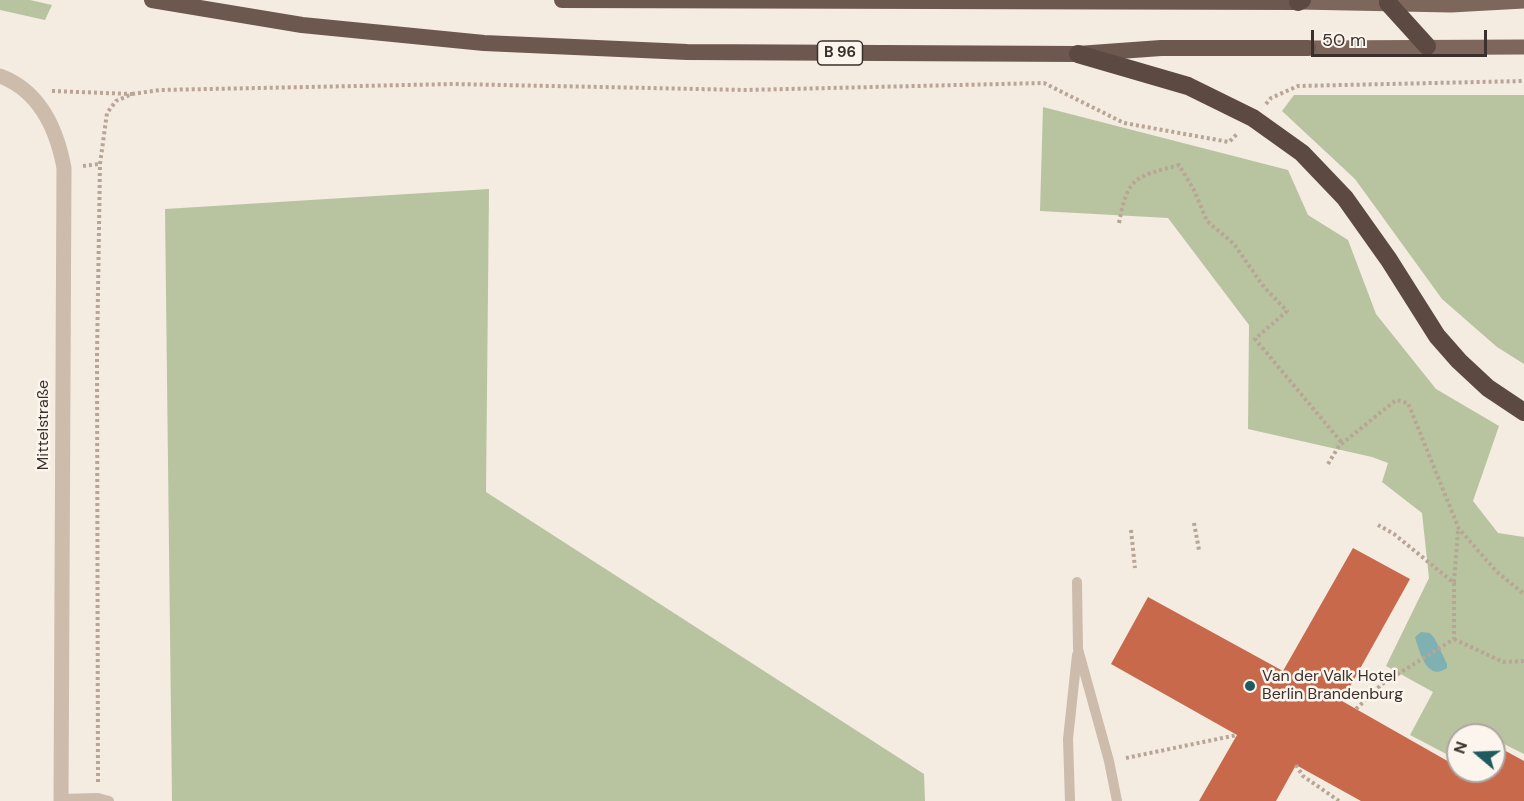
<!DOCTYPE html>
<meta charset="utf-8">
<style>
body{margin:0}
#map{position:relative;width:1524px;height:801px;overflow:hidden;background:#f4ebe1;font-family:"DM Sans",sans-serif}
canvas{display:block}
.north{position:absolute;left:1446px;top:723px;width:60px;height:60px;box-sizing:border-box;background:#fbf5ee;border:2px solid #aea6a0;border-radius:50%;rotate:289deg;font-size:16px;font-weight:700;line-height:24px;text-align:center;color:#3b302b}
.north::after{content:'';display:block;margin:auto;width:21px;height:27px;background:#1f5a5e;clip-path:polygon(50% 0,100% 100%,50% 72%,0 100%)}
.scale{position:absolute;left:1311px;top:30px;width:176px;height:27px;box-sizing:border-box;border:3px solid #3b302b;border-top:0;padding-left:8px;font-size:18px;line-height:21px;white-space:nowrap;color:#3b302b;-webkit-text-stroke:4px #fbf5ee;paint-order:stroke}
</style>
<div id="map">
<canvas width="1524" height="801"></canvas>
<div class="north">N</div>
<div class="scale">50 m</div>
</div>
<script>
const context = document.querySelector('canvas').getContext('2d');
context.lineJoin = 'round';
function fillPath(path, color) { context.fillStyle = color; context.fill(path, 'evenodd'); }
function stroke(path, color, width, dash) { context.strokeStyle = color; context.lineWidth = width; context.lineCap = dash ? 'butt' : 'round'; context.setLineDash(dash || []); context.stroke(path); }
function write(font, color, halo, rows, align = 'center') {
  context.font = font + ' "DM Sans",sans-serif'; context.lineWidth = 5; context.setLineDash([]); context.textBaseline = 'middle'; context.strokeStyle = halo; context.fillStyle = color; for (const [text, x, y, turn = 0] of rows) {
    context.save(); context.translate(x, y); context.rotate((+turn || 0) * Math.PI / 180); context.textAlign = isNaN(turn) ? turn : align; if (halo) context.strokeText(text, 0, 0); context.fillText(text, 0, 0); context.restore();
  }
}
fillPath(new Path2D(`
 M0 0H30L52 5 45 20 0 10Z
 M1294 95H1524V364L1497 347 1442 299 1355 179 1282 111Z
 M1043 107 1288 170 1308 215 1348 240 1376 314 1436 389 1499 426 1473 501 1498 533 1524 537V754L1496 740 1494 747V735H1458V751L1454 758 1410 735 1433 692 1386 666 1429 578 1422 513 1382 482 1388 463 1372 457 1248 429 1249 325 1168 218 1040 211Z
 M489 189 486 492 924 774 925 801H172L165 209Z`), '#b8c4a0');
fillPath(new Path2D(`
 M1421 632 1430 633 1435 639 1447 664V668C1427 682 1420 653 1415 637Z`), '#7fb0b2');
fillPath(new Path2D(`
 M1353 548 1410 579 1342 701 1458 767V771H1494V756L1498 758 1502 749 1524 761V801H1361L1296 765 1276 801H1199L1237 735 1111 664 1148 597 1283 671Z`), '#c8694b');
stroke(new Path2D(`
 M52 91 132 94
 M1266 104 1271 98 1298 86 1524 81
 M83 166 99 164
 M1119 223C1128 176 1135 177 1179 165L1194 190 1207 221 1234 244 1264 287 1287 311 1255 339 1342 443
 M1328 464 1339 446 1396 400 1408 403 1459 529 1497 572 1524 594
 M1194 523 1199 550
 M1131 530 1135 568
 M1454 582 1458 530
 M1454 639 1503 662 1524 661
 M1356 709 1382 684 1454 639V583L1394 534 1378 525
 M1126 758 1237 735
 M1296 765 1303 776 1339 801
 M98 782 97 356 100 164 107 113 116 101 132 94 160 90 455 84 745 90 1044 83 1124 123 1229 142 1238 133`), '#b9a596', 4, [3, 3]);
stroke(new Path2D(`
 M1077 582 1078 649 1109 761 1117 801
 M61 799 98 798 109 801
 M1070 801 1068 739 1077 655`), '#cdbbac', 10);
stroke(new Path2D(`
 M0 76C40 91 57 130 64 168L61 801`), '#cdbbac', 15);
stroke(new Path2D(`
 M1298 2 1451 5 1524 1
 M1308 48 1524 47`), '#7d675c', 15);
stroke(new Path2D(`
 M152 0 302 25 484 43 687 52 1078 54 1161 48H1308
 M562 0 1298 2`), '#6c584f', 16);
stroke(new Path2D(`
 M1388 0V3L1427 46
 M1298 2 1302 0
 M1078 54 1188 86 1253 118 1302 153 1345 198 1389 260 1437 336 1459 361 1488 388 1524 412`), '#5c4a42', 18);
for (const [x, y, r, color] of [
 [1250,686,6,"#1f5a5e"]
]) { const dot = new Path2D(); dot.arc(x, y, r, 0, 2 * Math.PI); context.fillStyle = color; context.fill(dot); stroke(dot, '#fbf5ee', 2); }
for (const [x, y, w] of [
 [840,53,45]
]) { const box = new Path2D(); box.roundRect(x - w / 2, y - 12, w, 24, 4.5); context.fillStyle = '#fbf5ee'; context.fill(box); stroke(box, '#3b302b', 1.5); }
write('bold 15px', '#3b302b', null, [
 ["B 96",840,53]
]);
write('16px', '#3b302b', '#fbf5ee', [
 ["Mittelstraße",44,425,-90]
]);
write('16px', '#3b302b', '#fbf5ee', [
 ["Van der Valk Hotel",1262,677],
 ["Berlin Brandenburg",1262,695]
], 'left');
</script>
